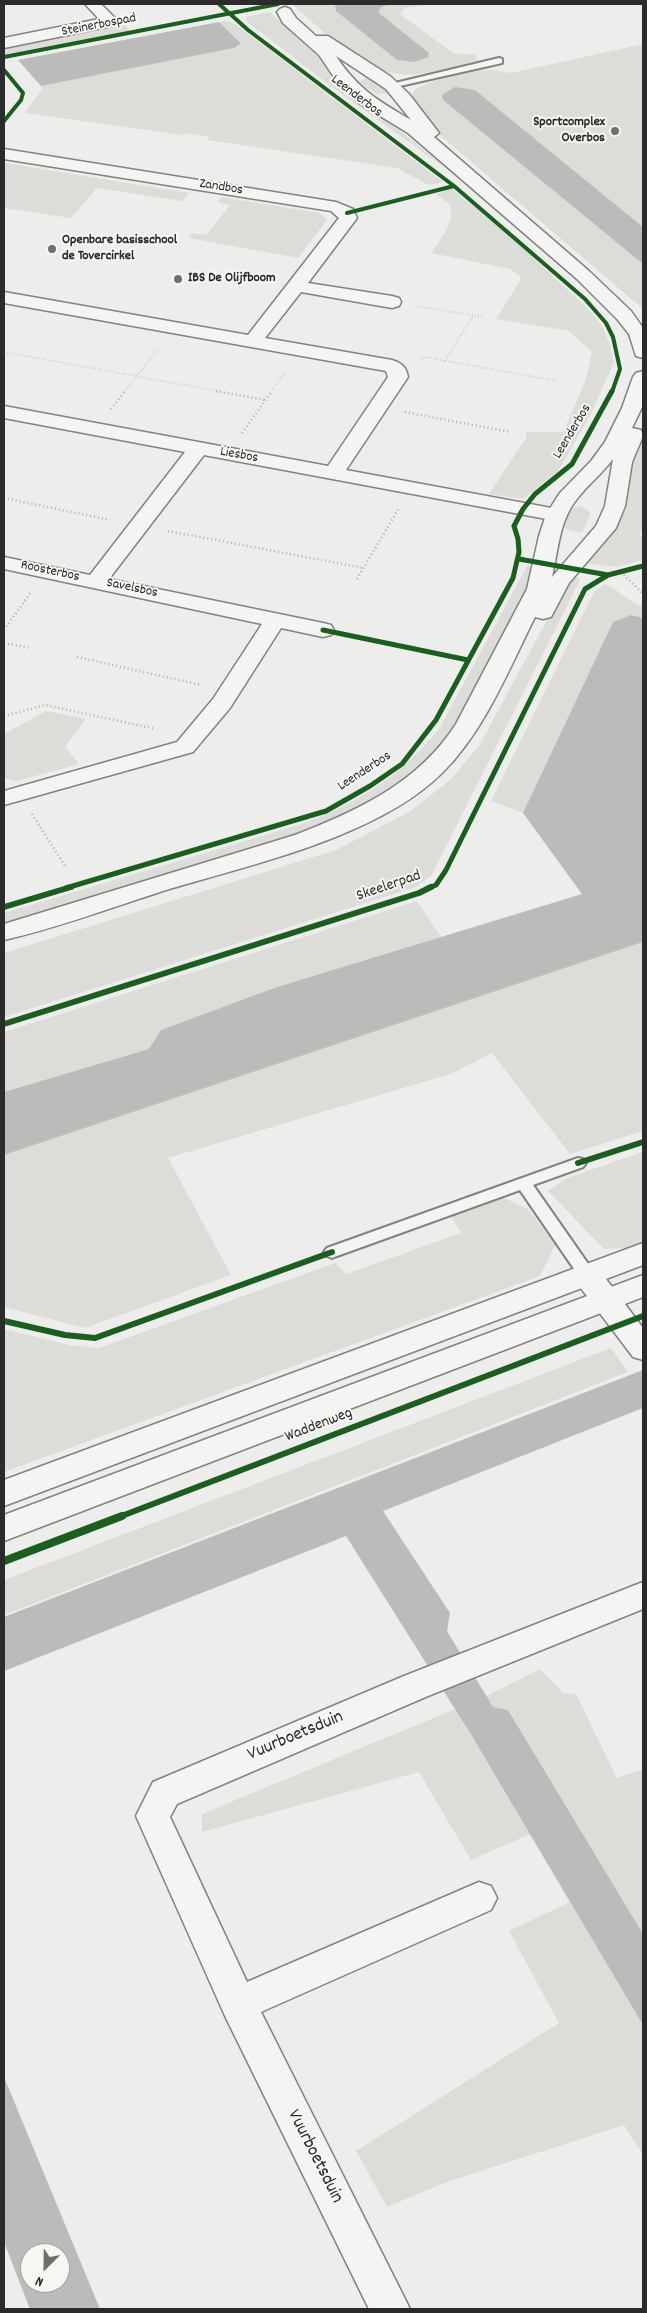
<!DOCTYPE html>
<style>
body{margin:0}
#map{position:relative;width:647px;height:2313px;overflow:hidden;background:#ededeb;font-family:Dekko,sans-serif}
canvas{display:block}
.frame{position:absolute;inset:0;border:5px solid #2b2b2b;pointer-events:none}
.north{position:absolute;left:20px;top:2243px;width:50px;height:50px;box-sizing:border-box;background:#f6f6f2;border:1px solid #a5a5a2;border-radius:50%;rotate:203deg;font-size:14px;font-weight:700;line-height:20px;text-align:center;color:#2b2b2b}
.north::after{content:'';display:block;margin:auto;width:18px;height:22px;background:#6f6f6e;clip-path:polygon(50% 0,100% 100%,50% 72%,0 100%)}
</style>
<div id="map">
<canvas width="647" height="2313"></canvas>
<div class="frame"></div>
<div class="north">N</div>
</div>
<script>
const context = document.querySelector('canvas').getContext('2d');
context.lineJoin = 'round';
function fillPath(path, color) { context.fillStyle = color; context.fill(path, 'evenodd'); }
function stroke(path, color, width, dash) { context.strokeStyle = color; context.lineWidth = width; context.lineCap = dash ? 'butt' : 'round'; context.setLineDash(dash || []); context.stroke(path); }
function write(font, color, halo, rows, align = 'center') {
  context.font = font + ' Dekko,sans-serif'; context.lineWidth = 4; context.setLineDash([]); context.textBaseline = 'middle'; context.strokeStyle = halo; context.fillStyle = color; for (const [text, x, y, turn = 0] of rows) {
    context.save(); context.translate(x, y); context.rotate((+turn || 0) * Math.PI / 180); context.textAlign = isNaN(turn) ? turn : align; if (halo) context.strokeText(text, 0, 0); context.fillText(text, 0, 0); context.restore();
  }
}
fillPath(new Path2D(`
 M303 4H339L335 6 397 60C411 62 417 61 429 53L379 13 380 8 390 4H433L405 8 400 14 453 53 475 55 478 60C453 67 424 77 398 74 356 68 324 31 293 5Z
 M270 12 322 60 342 84 451 172 332 87 246 21 245 17Z
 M227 21 235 24 443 182 430 185 425 183 397 168 208 140 209 137 186 133 183 135 25 113 42 89 41 86 234 48 241 42 219 22Z
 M124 25 130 31 6 54 4 51V47Z
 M643 44V227L475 90 443 100 643 264V309L427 124 412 99 413 92C424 81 474 70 491 70 498 70 504 72 511 73Z
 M367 78 376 79 389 90V93L377 94 358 82Z
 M4 164 5 163 189 193 182 201 97 188 71 218 4 208Z
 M452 189 509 235 586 307 602 326 610 345 614 362 590 416 558 471 523 499 489 494 526 438V432H563L585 382 592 352 569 331 496 319 521 279 519 275 510 269 431 253C439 241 458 219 449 204 446 200 439 197 436 194Z
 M222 197 320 213 327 220 298 258 188 238 192 233 206 235 230 205 217 202Z
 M643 427V527L640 534 643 538V560L616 567 585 563Z
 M580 506 589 511 590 515 582 532C573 532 568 531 561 525L570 509Z
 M527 566 536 567 534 583 452 737 429 765 332 825 4 927V913L302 824C359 802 400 777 439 729Z
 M574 575 580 580 431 876 416 887 4 1017V953L336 850 409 812 450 780 479 746 561 594Z
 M604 584C619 588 626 602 643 606V618L631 615 613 622 523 813 491 801 594 592Z
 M46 711 86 719 65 747 79 764 17 781 4 778V734Z
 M417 901 441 937 277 987 161 1030 149 1049 4 1092V1032Z
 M643 942V1131L570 1154 492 1053 450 1074 168 1158 231 1275 85 1328 4 1307V1155Z
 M643 1152V1241L625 1248 604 1249 548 1191 567 1178Z
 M504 1198 528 1209 555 1245 540 1276 4 1472V1329L69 1345 99 1348 335 1263 346 1274 461 1233 451 1216Z
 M611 1348 628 1372 4 1615V1580Z
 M540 1669 563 1693 576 1694 617 1778 643 1769V1934L508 1710 493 1707 486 1696Z
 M455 1709 530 1834 471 1860 419 1772 202 1832V1814Z
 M570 1902 643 2025V2155L624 2125 447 2182 387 2207 356 2151 559 2023 509 1931Z`), '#dcdcd9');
fillPath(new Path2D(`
 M339 4H390L380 8 379 13 429 53 428 57 415 62 397 60 336 11 335 6Z
 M219 22 241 43 234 48 41 86 18 60Z
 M455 87 475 90 643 227V264L443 100 442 95Z
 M631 615 643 618V942L4 1155V1092L149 1049 161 1030 277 987 582 894 523 813 613 622Z
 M643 1370V1408L383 1511 450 1613 447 1631 493 1707 508 1710 643 1934V2025L470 1733 346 1536 4 1671V1617Z
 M4 2077 100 2309H30L4 2242ZM30 2253H60V2283H30Z`), '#bbbbb9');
const service = new Path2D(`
 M499 58 502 59V63L391 88 387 85Z
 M578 1158 583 1159 586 1163 583 1167 533 1185 593 1271 595 1275 593 1279 587 1281 581 1279 520 1190 337 1256 332 1258 327 1256 324 1252 327 1248Z`);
const minor = new Path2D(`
 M85 4H101L117 20 113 25 107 27 4 48V38L99 19Z
 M4 149 336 202 353 209 357 218 308 283 392 296 399 298 401 302 399 306 392 308 301 292 265 338 392 360C402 363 406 367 408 377L346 470 557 509 564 511 567 515 564 519 557 521 204 455 109 579 323 623 331 625 334 630 331 635 323 637 281 628 230 708 193 752 4 805V791L177 742 213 699 262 624 4 569V557L90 575 185 452 4 418V406L328 466 388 377 386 371 4 303V292L248 335 339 218 331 211 4 159Z
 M587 1264 597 1267 643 1328V1360L633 1357 577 1283 573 1275 577 1267Z
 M643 1582V1609L428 1696 177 1804 170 1817 247 1982 479 1882 491 1886 497 1898 491 1910 261 2012 410 2309H369L225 2016 136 1816 153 1782 404 1676Z`);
const tertiary = new Path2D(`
 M643 1243V1265L4 1506V1480Z
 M643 1275V1297L4 1541V1515Z`);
const secondary = new Path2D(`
 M285 7 290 9 296 18 316 36H328L390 76 409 94 439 133 434 137 589 271 631 311 643 328V358L636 356 629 334 617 319 577 279 408 133 359 103 336 80 319 55 283 23 277 12 280 9ZM336 56 386 89 411 120C377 100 358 89 336 56Z
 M643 371V405L632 428 641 430 643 436 632 462 625 506 616 528 569 583 551 617 543 619 535 617C509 669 485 730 443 772 379 837 249 865 163 891 110 908 57 928 4 940V924L295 835C359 810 418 783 456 724L527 589 539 536 546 515 559 494 591 461 605 442 622 408 633 377 636 373ZM613 459 605 506 596 526 552 577C558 552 559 524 574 503 585 487 601 475 613 459Z`);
stroke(service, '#828281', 4);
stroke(minor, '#828281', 3);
stroke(tertiary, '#828281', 3);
stroke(secondary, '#828281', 3);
stroke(new Path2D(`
 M416 306 484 317
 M4 352 223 392
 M420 360 425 357 557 381
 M445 361 473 316
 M124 392 158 349
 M271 392 286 371`), '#afafae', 2, [0.5, 2.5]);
stroke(new Path2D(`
 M216 391 265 400
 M111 409 125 391
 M405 412 510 432
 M242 433 272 391
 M4 498 110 520
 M168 531 364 568
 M621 572 643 594
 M357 579 399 508
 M4 630 31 592
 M4 643 31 648
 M77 657 201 685
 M4 716 45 705 156 729
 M32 814 65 866`), '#afafae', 2.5, [1, 3]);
fillPath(service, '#f4f4f2');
fillPath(minor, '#f4f4f2');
fillPath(tertiary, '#f4f4f2');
fillPath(secondary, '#f4f4f2');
stroke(new Path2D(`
 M219 4 248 30 454 186 585 299 606 323 613 337 620 369 612 392
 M4 57 278 4
 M4 70 23 93 21 100 4 121
 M347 213 454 186`), '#1b5e20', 4);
stroke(new Path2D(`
 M514 526 523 509 535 494 572 464 612 391
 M519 559 608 575
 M323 630 468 660
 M66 888 326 811 370 786 402 764 436 720 513 578 519 552 518 539 514 526
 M429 888 436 885 446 870 585 589 608 575 643 566`), '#1b5e20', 5);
stroke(new Path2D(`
 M4 907 71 887
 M4 1024 419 893 431 887
 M578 1163 643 1142
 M4 1321 65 1335 95 1338 332 1252
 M119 1517 643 1316`), '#1b5e20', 6);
stroke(new Path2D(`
 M4 1561 122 1516`), '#1b5e20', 8);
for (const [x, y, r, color] of [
 [615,131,5,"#6f6f6e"],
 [52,249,5,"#6f6f6e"],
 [178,279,5,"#6f6f6e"]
]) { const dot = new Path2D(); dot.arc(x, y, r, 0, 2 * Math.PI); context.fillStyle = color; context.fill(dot); stroke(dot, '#f6f6f2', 2); }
write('14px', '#2b2b2b', '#f6f6f2', [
 ["Steinerbospad",99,26,-11],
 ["Leenderbos",356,97,37],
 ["Zandbos",221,188,9],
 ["Leenderbos",573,432,-59],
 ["Liesbos",239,456,10],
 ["Roosterbos",50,572,12],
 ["Savelsbos",132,589,12],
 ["Leenderbos",365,772,-33]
]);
write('bold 14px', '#2b2b2b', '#f6f6f2', [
 ["Sportcomplex",605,123,"right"],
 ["Overbos",605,139,"right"],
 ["Openbare basisschool",62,241],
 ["de Tovercirkel",62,257],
 ["IBS De Olijfboom",188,279]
], 'left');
write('16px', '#2b2b2b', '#f6f6f2', [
 ["Skeelerpad",389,887,-19],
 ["Waddenweg",319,1426,-21]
]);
write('19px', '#2b2b2b', '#f6f6f2', [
 ["Vuurboetsduin",296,1737,-23],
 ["Vuurboetsduin",314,2157,63]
]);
</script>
